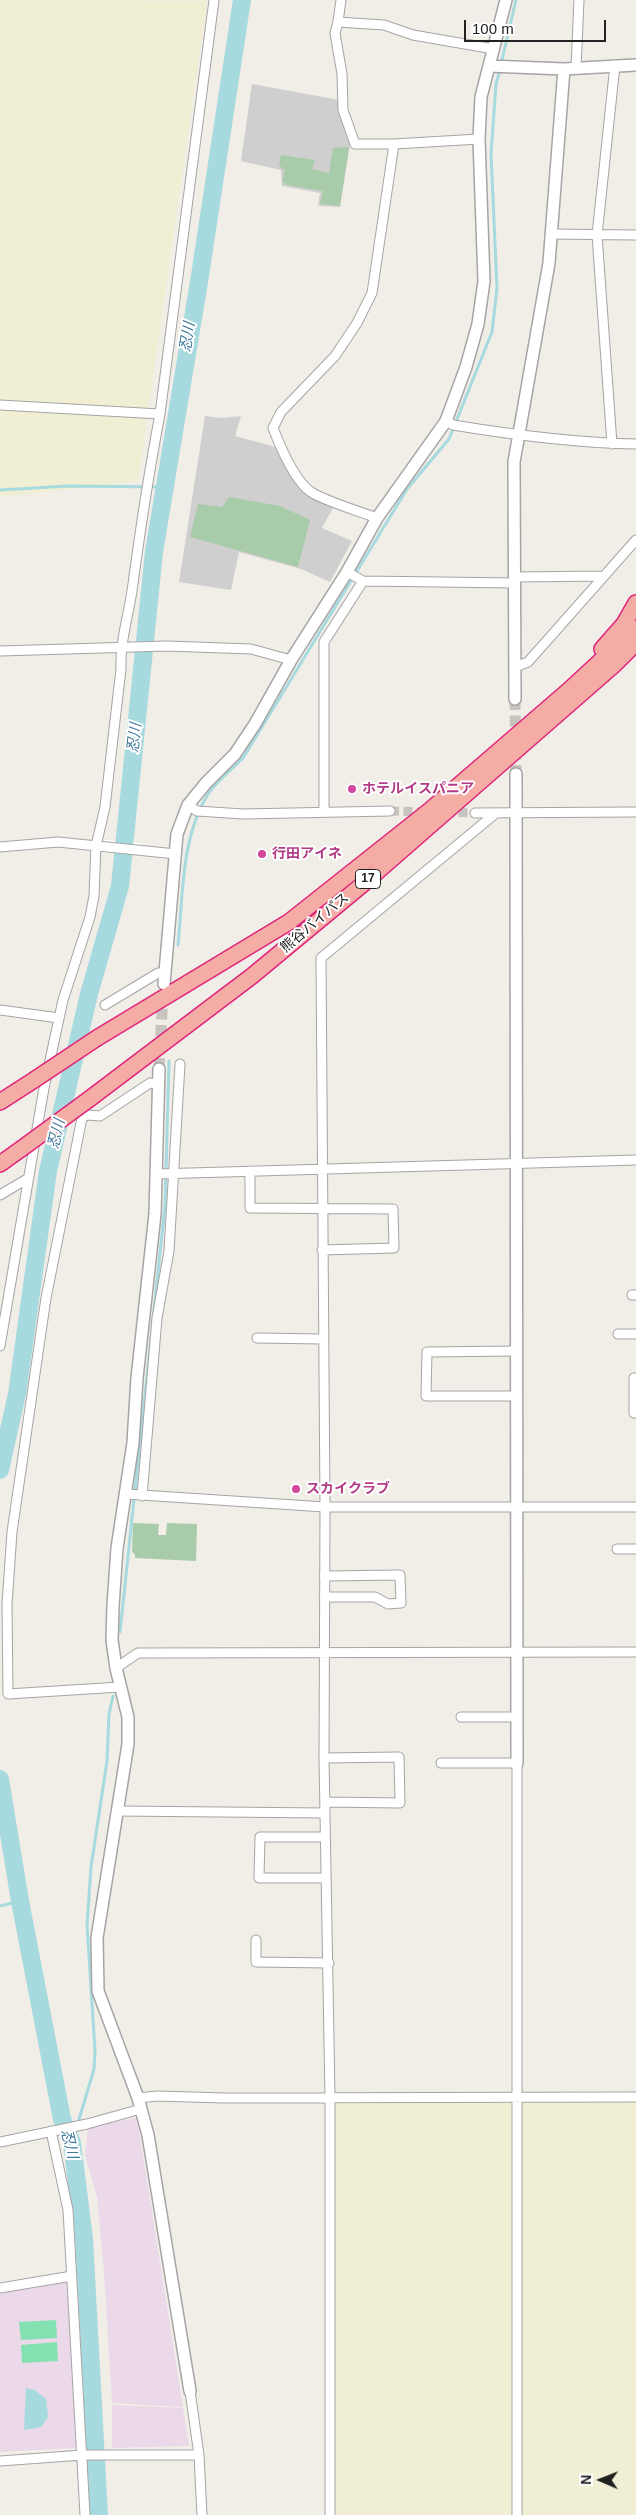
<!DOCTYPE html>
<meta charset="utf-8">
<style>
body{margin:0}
#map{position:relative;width:636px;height:2515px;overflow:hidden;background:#f1ede7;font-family:Helvetica,sans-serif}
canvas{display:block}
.north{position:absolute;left:576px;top:2455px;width:50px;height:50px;-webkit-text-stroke:4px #fff;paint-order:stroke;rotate:271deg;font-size:14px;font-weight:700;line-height:20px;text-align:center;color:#212121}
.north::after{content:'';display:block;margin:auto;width:18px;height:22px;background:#212121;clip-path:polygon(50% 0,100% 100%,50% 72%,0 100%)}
.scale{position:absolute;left:464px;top:20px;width:142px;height:22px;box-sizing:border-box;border:2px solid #212121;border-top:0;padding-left:6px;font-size:15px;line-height:18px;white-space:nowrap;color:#212121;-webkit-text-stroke:4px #fff;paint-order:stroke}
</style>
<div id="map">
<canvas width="636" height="2515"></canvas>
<div class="north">N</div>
<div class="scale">100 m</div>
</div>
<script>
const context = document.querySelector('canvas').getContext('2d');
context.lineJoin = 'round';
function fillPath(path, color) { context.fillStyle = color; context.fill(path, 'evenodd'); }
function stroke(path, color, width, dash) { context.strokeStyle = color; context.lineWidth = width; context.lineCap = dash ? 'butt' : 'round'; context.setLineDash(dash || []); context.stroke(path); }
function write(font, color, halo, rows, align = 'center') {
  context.font = font + ' Helvetica,"Noto Sans JP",sans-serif'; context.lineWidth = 4; context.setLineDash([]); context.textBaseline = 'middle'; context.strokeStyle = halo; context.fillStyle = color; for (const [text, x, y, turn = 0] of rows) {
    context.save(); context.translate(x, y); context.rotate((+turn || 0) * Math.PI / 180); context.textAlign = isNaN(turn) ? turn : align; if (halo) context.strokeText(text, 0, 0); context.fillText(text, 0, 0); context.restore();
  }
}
fillPath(new Path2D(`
 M137 2118 183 2407 112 2403 104 2271 97 2197 85 2155 88 2127Z
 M68 2281 77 2448 0 2452V2291Z
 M112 2405 183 2408 189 2446 112 2448Z`), '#ebd9e9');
fillPath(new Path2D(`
 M252 84 339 100 350 144 340 207 318 206 320 193 282 186 281 170 241 161Z
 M205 416 221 418 241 416 235 436 275 447 303 490 335 504 322 528 352 541 330 582 301 569 239 552 231 590 179 582Z`), '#cfcfcf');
fillPath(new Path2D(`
 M0 0 207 1 138 481 0 497Z
 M636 2100V2515H334L333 2102Z`), '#f0efd3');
fillPath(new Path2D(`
 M349 147 340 206 320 204 323 191 286 185 282 181 285 171 279 165 281 155 315 160 312 169 329 173 333 148Z
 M229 497 280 506 310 520 298 567 190 537 198 504 222 507Z
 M133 1523 159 1524 158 1535H166L167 1523 197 1524 196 1561 135 1558V1554L132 1552Z`), '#a8cba9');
fillPath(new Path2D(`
 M56 2320 57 2338 21 2340 19 2322Z
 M57 2342 58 2361 22 2363 21 2345Z`), '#84e1b2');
fillPath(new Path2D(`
 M26 2388 35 2390 46 2399 48 2417 41 2427 24 2430Z`), '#a7dadf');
fillPath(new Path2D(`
 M104 840 141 843 140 855 103 853Z`), '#fff');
stroke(new Path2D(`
 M501 64 516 0
 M0 490 68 486 165 487
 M178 945C183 896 181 837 208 794 217 781 232 769 243 758L407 489 449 439 492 332 497 288 491 154 496 84 500 70
 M120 1632 165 1206 169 1061
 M0 1906 20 1901
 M72 2143 94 2069 95 2050 87 1925 91 1867 107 1761 109 1714 113 1696`), '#a7dadf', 3);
stroke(new Path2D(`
 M0 1470 17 1394 48 1171 89 994 120 886 154 552 199 282 242 0
 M0 1779 20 1901 62 2119 72 2143 84 2239 99 2515`), '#a7dadf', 18);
stroke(new Path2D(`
 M390 811 427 812
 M445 812 475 813`), '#c7c4bf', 9, [9, 4.5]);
stroke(new Path2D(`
 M515 699 516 774
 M159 1069 163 993`), '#c7c4bf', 11, [11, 5.5]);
const minor = new Path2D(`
 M341 0 338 22 384 25 413 35 494 49
 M338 22 335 33 342 74 343 110 355 144H394L479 139
 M576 68 579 0
 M551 234 636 235
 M0 405 160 414
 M446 421 453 425C514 435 574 443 636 444
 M612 444 597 235 615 65
 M377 518C359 511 327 502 311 492 295 481 280 446 273 428L281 412 335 356 357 323 372 293 394 144
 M515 577 604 576
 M363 581 515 583
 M0 651 167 646 251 649 291 660
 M515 667 528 662 636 540
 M188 805 197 811 243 814 390 811
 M324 812V642L363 581 347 572
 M475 813 636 812
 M0 847 58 842 176 854
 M105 1005 158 973H165
 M0 1010 59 1018
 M250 1171V1208L393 1209 394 1248 322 1250
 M156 1174 636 1160
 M0 1195 27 1179
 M632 1295H636
 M618 1334H636
 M257 1338 323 1339
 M0 1346 44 1088 63 1000 90 917 94 896 96 846 105 807 121 669C120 642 128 617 132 591 140 531 149 472 160 414L214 0
 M515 1351 427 1352 426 1396H515
 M636 1378H634V1413H636
 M126 1494 325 1507H636
 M142 1496 157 1318 169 1251 180 1064
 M617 1549H636
 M324 1576 400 1575 401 1603 388 1604 375 1597H324
 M116 1668 138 1653 636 1652
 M120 1687 8 1694 7 1604 12 1532 46 1298 82 1118 87 1115 100 1116 150 1083 158 1084
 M461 1717H517
 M324 1758 399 1757 400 1803 325 1802
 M441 1763H517V2515
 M117 1811 325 1813
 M325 1837H260L259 1878H326
 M256 1940V1962L329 1963
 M138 2098 157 2096 224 2098 636 2097
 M51 2131 68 2210 85 2515
 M0 2142 87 2124 141 2109
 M0 2288 72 2276
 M190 2391 199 2455 202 2515
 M0 2461 83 2455H199
 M330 2515V2098L324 1758 325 1507 321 958 496 813`);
const tertiary = new Path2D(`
 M489 66 564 69 636 65
 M515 699 514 462 549 263 564 69
 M516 774 517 1763
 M164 984 177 834 188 805 206 783 235 754 255 724 291 660 347 572 377 518 446 421 466 367 478 324 484 281 479 139 481 97 506 0
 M159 1069 155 1214 137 1378 133 1443 117 1548 113 1606 112 1640 116 1668 128 1717V1744L97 1938 98 1991 138 2098 148 2135 190 2391`);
const trunk = new Path2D(`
 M602 649 624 624 636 603
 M97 1038 289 922 429 811 568 691 636 628
 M88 1100 252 976 363 884 615 664 636 643
 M0 1102 34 1080
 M0 1164 21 1149`);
stroke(minor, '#a5a5a5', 11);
stroke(tertiary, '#a5a5a5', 14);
stroke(trunk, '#df247b', 18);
stroke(minor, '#fff', 9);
stroke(tertiary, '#fff', 11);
stroke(trunk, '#f4aca5', 15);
const trunkBridge = new Path2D(`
 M34 1080 97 1038
 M21 1149 88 1100`);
stroke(trunkBridge, '#df247b', 18, []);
stroke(trunkBridge, '#f4aca5', 15);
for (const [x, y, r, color] of [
 [352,789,5,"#d1479c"],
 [262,854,5,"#d1479c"],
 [296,1489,5,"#d1479c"]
]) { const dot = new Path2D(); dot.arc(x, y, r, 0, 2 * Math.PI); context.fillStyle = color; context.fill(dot); stroke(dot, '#fff', 2); }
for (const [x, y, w] of [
 [368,879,25]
]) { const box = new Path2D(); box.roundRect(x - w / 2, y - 9.5, w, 19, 4); context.fillStyle = '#fff'; context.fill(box); stroke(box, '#212121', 1); }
write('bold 12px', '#212121', null, [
 ["17",368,879]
]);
write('bold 14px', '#b23c85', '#fff', [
 ["ホテルイスパニア",362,789],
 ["行田アイネ",272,854],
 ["スカイクラブ",306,1489]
], 'left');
write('14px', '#212121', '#fff', [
 ["熊谷バイパス",315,923,-40]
]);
write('italic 15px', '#417a9c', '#fff', [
 ["忍川",188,337,-81],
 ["忍川",135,738,-84],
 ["忍川",57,1134,-77],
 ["忍川",69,2144,76]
]);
</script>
